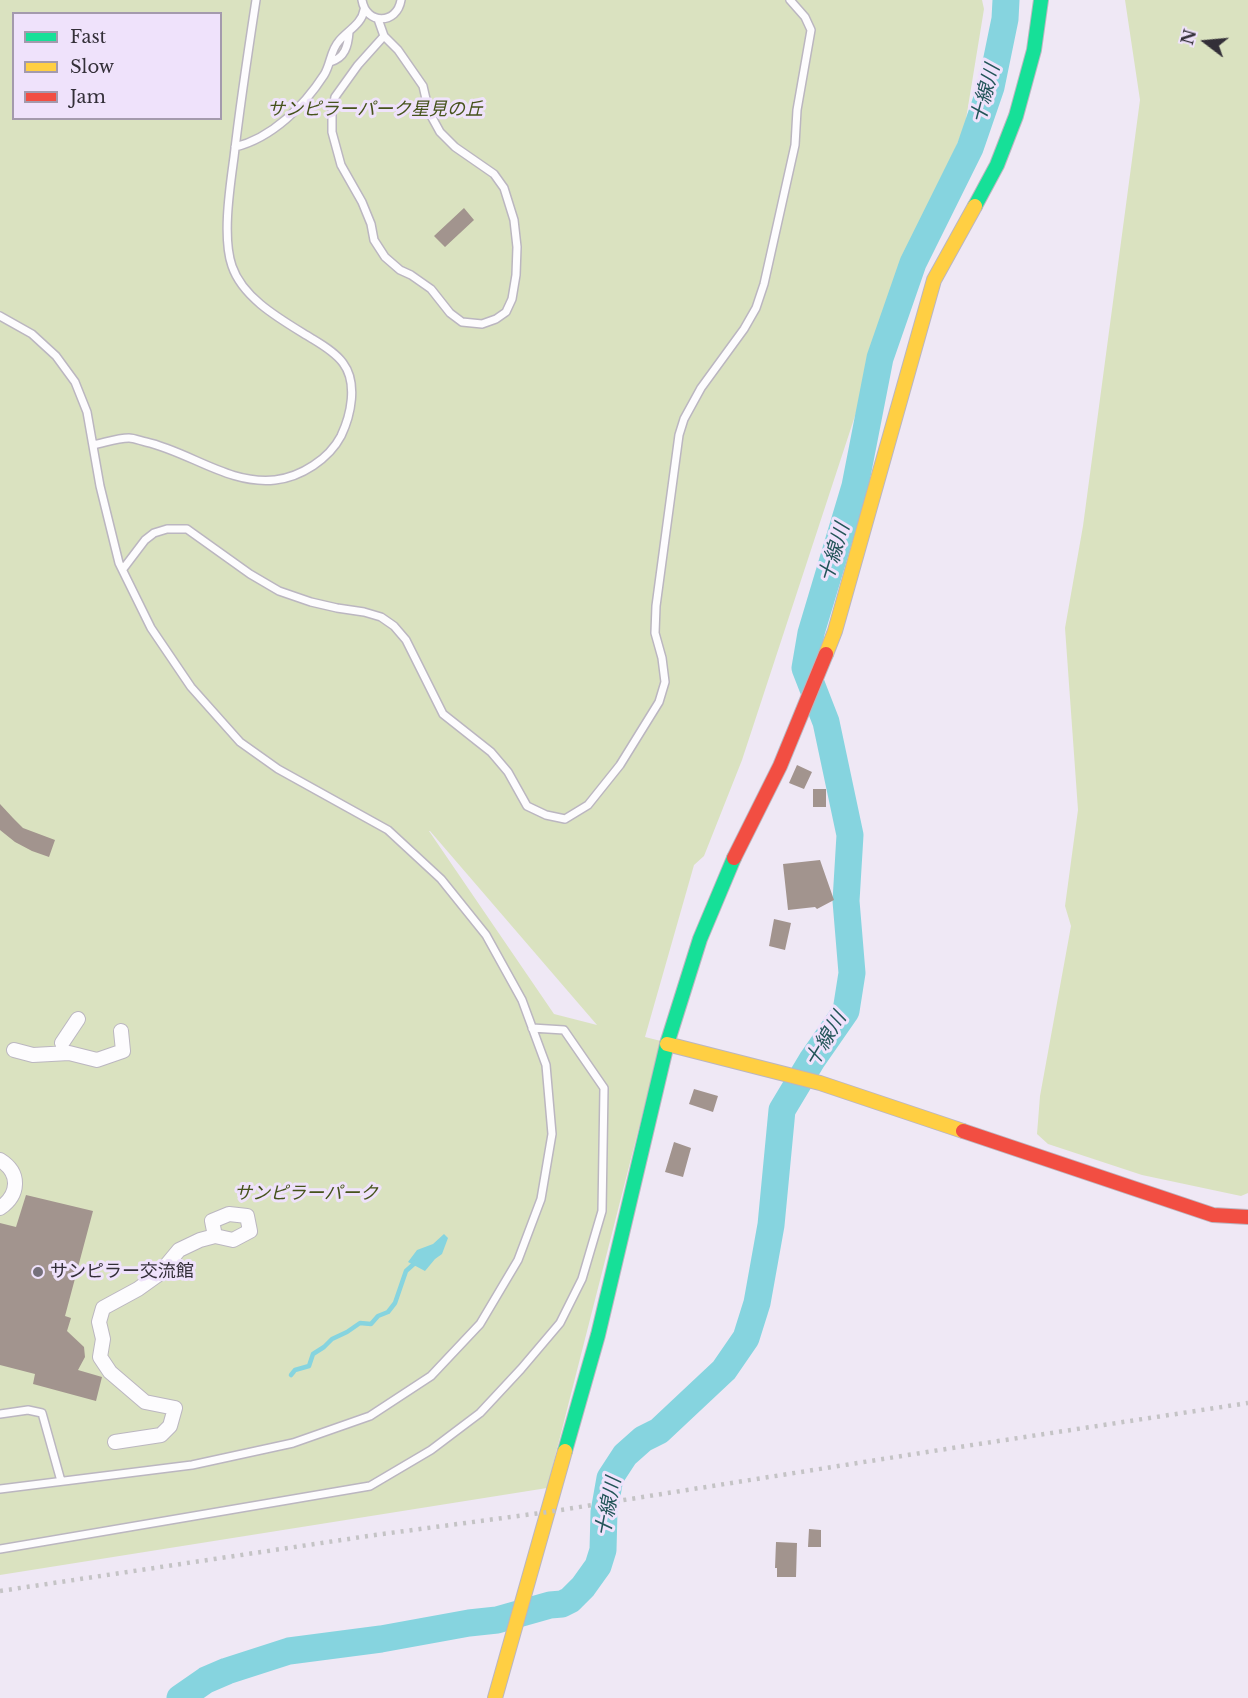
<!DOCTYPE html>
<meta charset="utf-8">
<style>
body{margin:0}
#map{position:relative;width:1248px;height:1698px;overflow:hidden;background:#efe8f5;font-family:"Libre Baskerville",serif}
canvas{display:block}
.legend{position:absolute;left:12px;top:12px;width:210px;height:108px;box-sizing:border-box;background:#efe2fb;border:2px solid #a49aad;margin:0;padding:8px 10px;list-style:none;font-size:18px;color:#332f38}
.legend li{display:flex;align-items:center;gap:12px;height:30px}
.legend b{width:30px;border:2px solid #a49aad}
.north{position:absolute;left:1176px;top:12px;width:60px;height:60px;-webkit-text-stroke:4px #efe2fb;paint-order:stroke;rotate:286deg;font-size:16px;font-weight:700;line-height:24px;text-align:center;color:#332f38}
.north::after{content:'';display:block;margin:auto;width:21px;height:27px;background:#332f38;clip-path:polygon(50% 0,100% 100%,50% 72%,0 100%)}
</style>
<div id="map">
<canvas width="1248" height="1698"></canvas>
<ul class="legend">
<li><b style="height:8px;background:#16e098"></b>Fast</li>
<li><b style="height:8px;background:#ffcf43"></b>Slow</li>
<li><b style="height:8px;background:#f24e42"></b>Jam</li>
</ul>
<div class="north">N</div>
</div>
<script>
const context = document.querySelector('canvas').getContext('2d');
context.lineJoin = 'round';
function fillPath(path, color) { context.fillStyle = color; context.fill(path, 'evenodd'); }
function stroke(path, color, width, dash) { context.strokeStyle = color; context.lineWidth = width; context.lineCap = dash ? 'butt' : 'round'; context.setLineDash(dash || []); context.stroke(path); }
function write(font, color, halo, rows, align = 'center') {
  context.font = font + ' "Libre Baskerville","Noto Sans JP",serif'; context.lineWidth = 6; context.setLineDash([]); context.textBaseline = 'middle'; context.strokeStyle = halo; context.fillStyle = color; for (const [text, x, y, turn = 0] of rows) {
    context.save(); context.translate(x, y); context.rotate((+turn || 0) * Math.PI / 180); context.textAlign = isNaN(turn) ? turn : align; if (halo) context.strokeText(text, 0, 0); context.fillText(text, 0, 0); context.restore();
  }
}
fillPath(new Path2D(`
 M0 0H982L984 9 965 125 895 294 742 760 704 856 694 865 645 1037 661 1041 547 1488 0 1575ZM14 14H220V118H14ZM429 831H430L597 1025 554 1014Z
 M1125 0H1248V1193L1241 1196 1142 1175 1048 1144 1037 1134 1040 1096 1071 926 1065 906 1078 810 1065 628 1083 526 1140 100Z`), '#dae2c0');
fillPath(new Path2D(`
 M444 1234 448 1238 442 1254 435 1259 425 1271 408 1262 417 1250 433 1244Z`), '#86d4df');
stroke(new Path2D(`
 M291 1375 295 1370 309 1366 313 1354 324 1347 332 1339 347 1332 360 1323 371 1324 378 1316 388 1312 395 1303 406 1271 416 1262`), '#86d4df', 4.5);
stroke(new Path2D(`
 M180 1698 206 1680 227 1671 289 1651 381 1639 469 1623 497 1620 550 1605 562 1604 570 1600 583 1587 598 1566 603 1550 604 1512 610 1478 625 1455 643 1439 659 1431 724 1370 746 1338 757 1303 771 1225 782 1110 812 1060 846 1011 852 973 846 901 850 835 826 722 805 668 811 633 855 486 880 358 913 263 970 148 991 87 1005 19 1006 0`), '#86d4df', 27);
fillPath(new Path2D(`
 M464 208 474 220 445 247 434 236Z
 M797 765 812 772 804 789 789 783Z
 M813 789H826V807H813Z
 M0 804 13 818 23 828 55 840 49 857 32 851 15 842 0 830Z
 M820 860 834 900 817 909 815 907 788 910 783 864Z
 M774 919 791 923 785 950 769 946Z
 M694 1089 718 1096 713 1112 689 1104Z
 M674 1142 691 1148 683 1177 665 1172Z
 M26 1195 93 1211 65 1316 71 1318 67 1331 84 1347 85 1357 78 1370 102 1377 96 1401 33 1384 35 1374 0 1365V1223L16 1227Z
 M809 1529 821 1530V1547H808Z
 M776 1542 797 1543 796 1577H777V1568H775Z`), '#a2948e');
const lane = new Path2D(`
 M362 0C366 25 397 25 401 0
 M378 19 384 36 398 50 423 86 429 112 440 132 455 147 494 174 504 188 514 220 517 247 516 275 512 299 506 312 496 319 482 324 462 322 450 313 431 289 411 275 400 270 385 257 374 240 371 224 362 202 341 165 332 132V113L335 97 358 65 384 36
 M330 62C345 58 348 46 349 32
 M235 147C272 138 304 106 324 75 331 64 330 51 339 41 347 31 362 24 364 10
 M0 316 32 334 56 356 75 382 87 412 100 486 119 563 151 628 191 687 240 742 278 769 388 830 441 879 486 935 522 1000 546 1065 552 1134 541 1199 518 1260 480 1324 431 1376 370 1416 293 1443 192 1465 0 1489
 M93 445C104 443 117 438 129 438 134 438 141 441 146 442 190 452 229 485 275 480 301 477 329 459 341 436 351 415 358 383 343 363 335 352 321 344 311 338 282 320 243 299 232 266 222 237 230 187 234 157 240 105 248 52 256 0
 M123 569 145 540 154 533 167 529H187L250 574 279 591 311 602 337 608 364 612 381 617 394 626 406 640 443 714 491 752 508 772 527 806 546 815 565 819 588 805 620 765 659 702 665 682 662 658 655 633 656 606 679 435 684 419 701 388 744 329 756 308 764 284 795 145 797 110 811 30 805 17 790 0
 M0 1414 28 1410 42 1413 61 1481
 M0 1549 370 1486 431 1450 480 1413 521 1369 560 1323 582 1279 602 1211 604 1088 564 1030 532 1028`);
const street = new Path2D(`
 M62 1043 78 1019
 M14 1050 33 1055 69 1053 97 1060 123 1051 121 1031
 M0 1160C21 1173 19 1195 0 1208
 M115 1442 161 1435 170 1426 175 1408 145 1402 110 1372 100 1357 103 1339 99 1322 103 1308 138 1289 159 1274 179 1250 200 1240 215 1236 233 1240 250 1231 247 1216 229 1214 212 1221 215 1236`);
const fast = new Path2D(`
 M975 206 997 165 1016 116 1034 50 1041 0
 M565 1451 598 1335 667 1044 700 939 734 858`);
const slow = new Path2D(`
 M826 654 835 631 934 280 975 206
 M667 1044 820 1083 963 1131
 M495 1698 565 1451`);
const jam = new Path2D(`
 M734 858 780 766 826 654
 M963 1131 1213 1215 1248 1217`);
stroke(lane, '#bbb6c0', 10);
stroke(street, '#bbb6c0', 16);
stroke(fast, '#bbb6c0', 16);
stroke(slow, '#bbb6c0', 16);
stroke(jam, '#bbb6c0', 16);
stroke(lane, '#fdfcfe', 7);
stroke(street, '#fdfcfe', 14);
stroke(fast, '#16e098', 14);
stroke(slow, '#ffcf43', 14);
stroke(jam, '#f24e42', 14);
stroke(new Path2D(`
 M0 1591 375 1535 548 1512 946 1449 1248 1403`), '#c4c3c5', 4.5, [3, 6]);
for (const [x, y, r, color] of [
 [38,1272,6,"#75707a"]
]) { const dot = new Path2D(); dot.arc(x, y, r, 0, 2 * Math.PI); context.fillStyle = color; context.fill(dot); stroke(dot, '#efe2fb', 2); }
write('italic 18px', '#46531c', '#efe2fb', [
 ["サンピラーパーク星見の丘",375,110],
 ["サンピラーパーク",306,1194]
]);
write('18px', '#332f38', '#efe2fb', [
 ["サンピラー交流館",50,1272]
], 'left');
write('italic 20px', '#235559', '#efe2fb', [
 ["十線川",986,94,-75],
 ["十線川",835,553,-73],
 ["十線川",826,1040,-59],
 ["十線川",609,1507,-79]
]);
</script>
